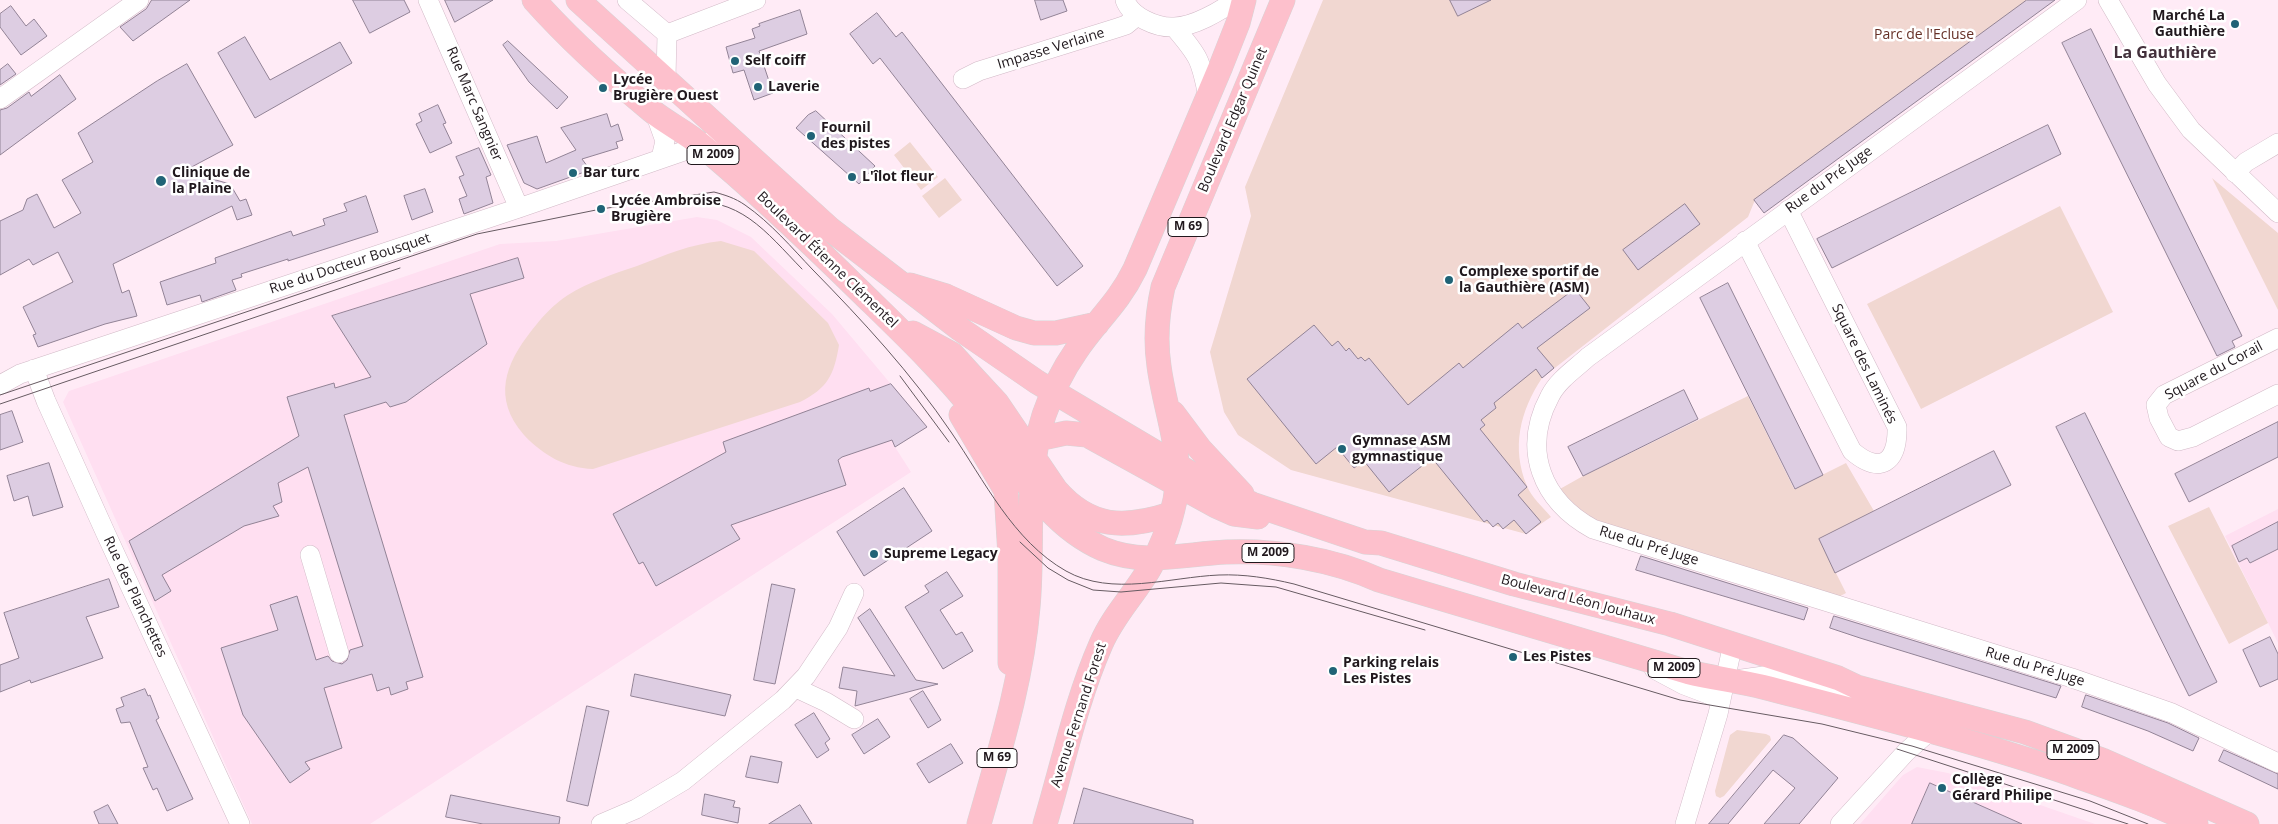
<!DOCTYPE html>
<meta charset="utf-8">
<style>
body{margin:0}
canvas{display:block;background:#ffebf6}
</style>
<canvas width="2278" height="824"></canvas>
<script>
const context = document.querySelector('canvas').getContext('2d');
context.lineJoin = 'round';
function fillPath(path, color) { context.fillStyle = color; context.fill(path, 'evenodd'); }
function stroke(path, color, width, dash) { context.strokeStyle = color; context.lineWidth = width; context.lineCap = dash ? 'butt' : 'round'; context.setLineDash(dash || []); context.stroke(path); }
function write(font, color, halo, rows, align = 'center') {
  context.font = font + ' "Open Sans",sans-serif'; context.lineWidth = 5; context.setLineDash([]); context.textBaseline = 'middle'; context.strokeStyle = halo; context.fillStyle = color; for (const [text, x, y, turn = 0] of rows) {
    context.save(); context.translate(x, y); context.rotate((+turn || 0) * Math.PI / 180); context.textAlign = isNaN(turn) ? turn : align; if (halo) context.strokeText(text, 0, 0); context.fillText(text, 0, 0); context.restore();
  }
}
fillPath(new Path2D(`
 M697 217 717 220 751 237 832 314 927 427 895 447 911 472 370 824H252L63 402 69 391 500 244 556 241Z
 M2278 509V643L2225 536Z
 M1917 767 1948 773 2095 824H1860L1903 775Z`), '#ffdff1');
fillPath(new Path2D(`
 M1323 0H2028L1755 200 1748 217 1542 378C1520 411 1511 448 1527 486 1531 497 1543 507 1551 517L1526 534 1291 470 1238 435 1224 412 1210 352 1251 216 1245 187Z
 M910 142 938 177 921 190 894 155Z
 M945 178 962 200 939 218 922 196Z
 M2212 178 2278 233V310Z
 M2060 206 2113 312 1921 409 1867 304Z
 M721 241 754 251 828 323 839 345C834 375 828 388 800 402L593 469C565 468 543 455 524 435 492 398 505 364 532 330 542 317 554 304 568 295 589 282 613 274 637 266 665 255 691 244 721 241Z
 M1748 396 1794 489 1846 463 1874 511 1819 539 1846 593 1829 602 1609 535 1551 494 1583 476Z
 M2209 507 2268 623 2229 644 2168 526Z
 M1737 730 1766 734 1770 736 1771 740 1724 796 1720 798 1716 796 1715 791 1730 735Z`), '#f1d7d1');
const building = new Path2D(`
 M152 0H190L133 41 120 27 146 9Z
 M353 0H404L410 12 370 33Z
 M445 0H493L455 22Z
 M1035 0H1063L1067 11 1041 20Z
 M1450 0H1491L1458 16Z
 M2027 0H2055L1764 213 1754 200Z
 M11 6 26 26 34 19 47 36 21 55 0 27V14Z
 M800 10 807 34 759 51 773 93 754 100 744 70 733 73 726 47 755 38 752 29 760 26 759 24Z
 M877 13 896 37 902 32 1083 266 1057 286 880 58 873 64 850 34Z
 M2091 29 2242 336 2232 341 2235 347 2217 356 2062 43Z
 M245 37 270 80 340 42 352 63 255 118 218 53Z
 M508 41 568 97 557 109 529 82 503 45Z
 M8 64 16 74 0 85V70Z
 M187 64 233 145 184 171 230 184 240 201 246 199 252 215 237 220 232 206 113 264 122 293 129 290 137 316 105 324 38 347 33 335 36 334 23 307 73 282 58 252 33 265 29 259 0 275V221L23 210 27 199 37 194 54 228 81 213 62 180 93 162 78 133 157 81Z
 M60 75 76 99 0 155V110L7 108 29 92 31 96Z
 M438 105 446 123 443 124 452 143 430 153 416 124 422 121 419 114Z
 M816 111 875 166 859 184 796 128 808 115Z
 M607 114 611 127 618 124 623 140 616 142 618 148 582 159 590 170 537 189 524 183 507 145 537 136 546 163 576 150 561 128Z
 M2048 125 2061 154 1832 268 1817 239Z
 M479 148 491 175 486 177 493 203 464 214 459 199 467 196 459 177 464 175 456 157Z
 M425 189 433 212 412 220 404 196Z
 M366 196 378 232 288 261V259L241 274 242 277 232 280 236 290 202 302 200 295 167 305 160 282 216 263 215 258 291 231 293 236 325 225 323 219 347 211 344 204Z
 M1685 204 1700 224 1638 270 1623 250Z
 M518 258 524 278 470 294 487 344 406 402 390 407 386 402 344 415 423 677 406 682 408 689 391 695 389 687 377 691 372 674 324 688 342 748 305 762 310 769 290 783 243 715 221 648 278 630 270 605 297 596 316 660 328 656 332 661 342 664 347 660 350 650 363 646 308 467 278 483 282 502 273 506 279 516 244 526 162 575 171 591 155 601 129 541 299 436 287 397 334 383 335 388 371 377 332 316Z
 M1728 283 1823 475 1795 489 1700 298Z
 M1575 289 1590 308 1537 348 1554 368 1542 378 1536 369 1494 403 1496 408 1481 420 1485 425 1480 429 1527 487 1518 495 1541 522 1526 534 1514 520 1503 529 1498 523 1493 527 1487 520 1484 522 1432 458 1389 492 1364 461 1354 468 1337 447 1316 464 1247 379 1314 325 1332 346 1338 341 1346 351 1349 348 1358 359 1361 357 1365 361 1369 358 1408 405 1459 363 1463 368 1518 323 1522 328Z
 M891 384 927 427 895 447 892 440 842 457 838 460 846 485 731 525 740 539 656 586 643 562 639 564 613 514 726 452 723 442 869 388 870 391Z
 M1684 390 1698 419 1583 476 1568 447Z
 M12 411 23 442 0 450V415Z
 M2085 413 2217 682 2189 696 2056 427Z
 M2278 422V457L2189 502 2175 474Z
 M1994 451 2011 485 1835 573 1819 539Z
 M49 463 63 507 33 516 28 496 14 501 7 476Z
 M904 488 932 531 864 576 837 532Z
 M2278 522V549L2250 563 2247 558 2239 562 2232 546Z
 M1641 556 1808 608 1804 620 1636 570Z
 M947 572 963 596 940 610 956 635 962 632 973 651 943 669 905 607 929 592 925 586Z
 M109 579 119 607 86 617 103 658 31 683 30 680 0 692V665L19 658 4 613Z
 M772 584 795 589 775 684 754 680Z
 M870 609 916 680 938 684 855 706 857 691 839 688 843 667 895 676 858 618Z
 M1834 616 2061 686 2056 698 1860 638 1830 628Z
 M2270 637 2278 654V679L2260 687 2243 650Z
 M635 674 731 695 725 716 631 696Z
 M145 689 148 696 150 695 159 718 156 720 193 799 167 811 157 788 153 790 143 768 148 767 130 722 121 723 116 709 124 706 121 698Z
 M923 691 941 720 928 728 910 699Z
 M2086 695 2168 723 2199 738 2193 751 2148 731 2082 707Z
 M587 706 609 711 588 806 567 801Z
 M814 713 830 739 825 743 829 750 817 758 795 725Z
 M878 719 890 737 864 754 852 735Z
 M1784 735 1793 738 1838 778 1799 824H1764L1795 788 1773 770 1728 824H1709Z
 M951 744 963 763 929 783 917 764Z
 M2224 750 2278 774V789L2219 761Z
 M751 756 782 762 778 783 746 777Z
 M1930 783 2022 824H1912Z
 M1084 788 1193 820V824H1074Z
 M705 794 735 801 733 807 740 808 738 823 702 815Z
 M451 795 560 817 559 824H483L446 817Z
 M108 805 118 824H99L94 812Z
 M800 805 812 824H769Z`);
fillPath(building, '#ddcde2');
stroke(building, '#928396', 1);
const minor = new Path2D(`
 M428 0 519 208
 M627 0 667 34
 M1125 0C1131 17 1157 28 1174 27 1193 27 1221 11 1235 0
 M2077 0 1588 357C1575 369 1558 380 1550 396 1521 450 1542 501 1593 529L2072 678 2172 713 2278 763
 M2108 0 2157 84 2191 130 2278 213
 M1174 27C1199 56 1201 60 1208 97
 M666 79 667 34 756 0
 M963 79 979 71 1117 28 1126 25 1137 16
 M0 99 139 0
 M655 113 665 141 661 158
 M2235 173 2246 162 2278 143
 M1745 241 1852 451C1880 475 1898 463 1897 427L1788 210
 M2278 338 2164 395 2156 405 2159 418 2169 437 2178 441 2193 437 2278 394
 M34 369 46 401 106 534 240 824
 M0 385 20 374 519 208 710 142
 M310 555 339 653
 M1654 669 1684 685 1721 699
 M1742 679 1771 675 1839 690 1857 687
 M796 688 826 702 854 719
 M601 824 636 809 683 781 783 700 806 676 838 628 854 593
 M1685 824 1718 714 1733 643
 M1840 824 1906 752 1931 730`);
const major = new Path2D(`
 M534 0C568 38 613 79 652 111 668 124 686 132 701 145 758 192 811 243 864 295 904 334 945 373 979 417 1017 465 1044 523 1103 549 1144 566 1184 554 1226 552 1277 550 1332 559 1379 580L1688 672C1713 678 1738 681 1763 687 1863 713 1964 738 2062 771 2107 787 2153 802 2196 824
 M578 0 830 229 960 329 1037 382 1197 477 1252 504 1365 542 1381 543 1514 584 1670 624 1838 678 1857 687 2025 732 2102 760 2247 824
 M910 285 946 296 1016 328 1034 333H1056L1097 324
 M913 333 952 354 972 376 997 403 1056 490C1090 529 1125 529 1171 514
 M1173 413 1200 449 1242 494
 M961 415 1006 491 1010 556V663
 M1038 439 1066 433 1087 435 1216 506 1234 514 1258 517
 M979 824C999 753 1022 681 1028 607 1034 543 1024 477 1044 415 1052 392 1062 371 1076 351 1096 321 1118 304 1135 269L1221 66 1238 23 1244 0
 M1045 824C1063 764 1076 701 1101 644 1113 616 1133 596 1148 571 1161 550 1170 524 1175 500 1184 453 1165 412 1159 366 1155 339 1157 314 1163 287L1283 0`);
stroke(minor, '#d2bac7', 20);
stroke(major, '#d7d5d6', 25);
stroke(minor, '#fff', 19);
stroke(major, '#fdc0cc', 24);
stroke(new Path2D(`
 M682 202C740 196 765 231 802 269
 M900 376 949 442
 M0 395 477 234 601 209 714 192C725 195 735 198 745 205 771 223 792 248 813 270 863 321 911 373 951 432 984 480 1013 541 1066 571 1112 597 1170 577 1219 575 1244 574 1269 578 1294 584L1680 700 1822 724 1912 746 2090 801 2148 824
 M0 404 400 268
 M1020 542 1048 568 1068 580 1093 590 1121 592 1221 583 1276 587 1425 630
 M1897 749 2128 824`), '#675b62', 1);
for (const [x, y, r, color] of [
 [2235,24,5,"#206376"],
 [735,61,5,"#206376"],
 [758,87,5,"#206376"],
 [603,88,5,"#206376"],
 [811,136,5,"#206376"],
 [573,173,5,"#206376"],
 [852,177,5,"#206376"],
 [161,181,6,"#206376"],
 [601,209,5,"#206376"],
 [1449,280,5,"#206376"],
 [1342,449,5,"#206376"],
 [874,554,5,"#206376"],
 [1513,657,5,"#206376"],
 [1333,671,5,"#206376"],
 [1942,788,5,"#206376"]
]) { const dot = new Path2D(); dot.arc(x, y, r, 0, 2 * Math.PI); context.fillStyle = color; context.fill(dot); stroke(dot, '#fff', 2); }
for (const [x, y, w] of [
 [713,155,52],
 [1188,227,40],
 [1268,553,52],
 [1674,668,52],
 [2073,750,52],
 [997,758,40]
]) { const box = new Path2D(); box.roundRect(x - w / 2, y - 9.5, w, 19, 4); context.fillStyle = '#fff'; context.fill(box); stroke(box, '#20181d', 1); }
write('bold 12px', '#20181d', null, [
 ["M 2009",713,155],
 ["M 69",1188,227],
 ["M 2009",1268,553],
 ["M 2009",1674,668],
 ["M 2009",2073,750],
 ["M 69",997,758]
]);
write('bold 14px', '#20181d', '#fff', [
 ["Marché La",2225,16,"right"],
 ["Gauthière",2225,32,"right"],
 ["Self coiff",745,61],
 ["Lycée",613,80],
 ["Brugière Ouest",613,96],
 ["Laverie",768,87],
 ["Fournil",821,128],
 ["des pistes",821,144],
 ["Clinique de",172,173],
 ["la Plaine",172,189],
 ["Bar turc",583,173],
 ["L'îlot fleur",862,177],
 ["Lycée Ambroise",611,201],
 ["Brugière",611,217],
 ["Complexe sportif de",1459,272],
 ["la Gauthière (ASM)",1459,288],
 ["Gymnase ASM",1352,441],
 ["gymnastique",1352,457],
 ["Supreme Legacy",884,554],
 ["Les Pistes",1523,657],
 ["Parking relais",1343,663],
 ["Les Pistes",1343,679],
 ["Collège",1952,780],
 ["Gérard Philipe",1952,796]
], 'left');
write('14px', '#663026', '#fff', [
 ["Parc de l'Ecluse",1924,35]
]);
write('14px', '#20181d', '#fff', [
 ["Impasse Verlaine",1051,49,-17],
 ["Rue Marc Sangnier",474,104,67],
 ["Boulevard Edgar Quinet",1233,120,-67],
 ["Rue du Pré Juge",1829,180,-36],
 ["Boulevard Étienne Clémentel",827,260,44],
 ["Rue du Docteur Bousquet",350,264,-18],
 ["Square des Laminés",1864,364,64],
 ["Square du Corail",2214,371,-28],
 ["Rue du Pré Juge",1649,546,17],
 ["Rue des Planchettes",135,597,65],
 ["Boulevard Léon Jouhaux",1578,600,15],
 ["Rue du Pré Juge",2035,667,17],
 ["Avenue Fernand Forest",1079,715,-72]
]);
write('bold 16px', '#43303b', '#fff', [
 ["La Gauthière",2165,53]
]);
</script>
